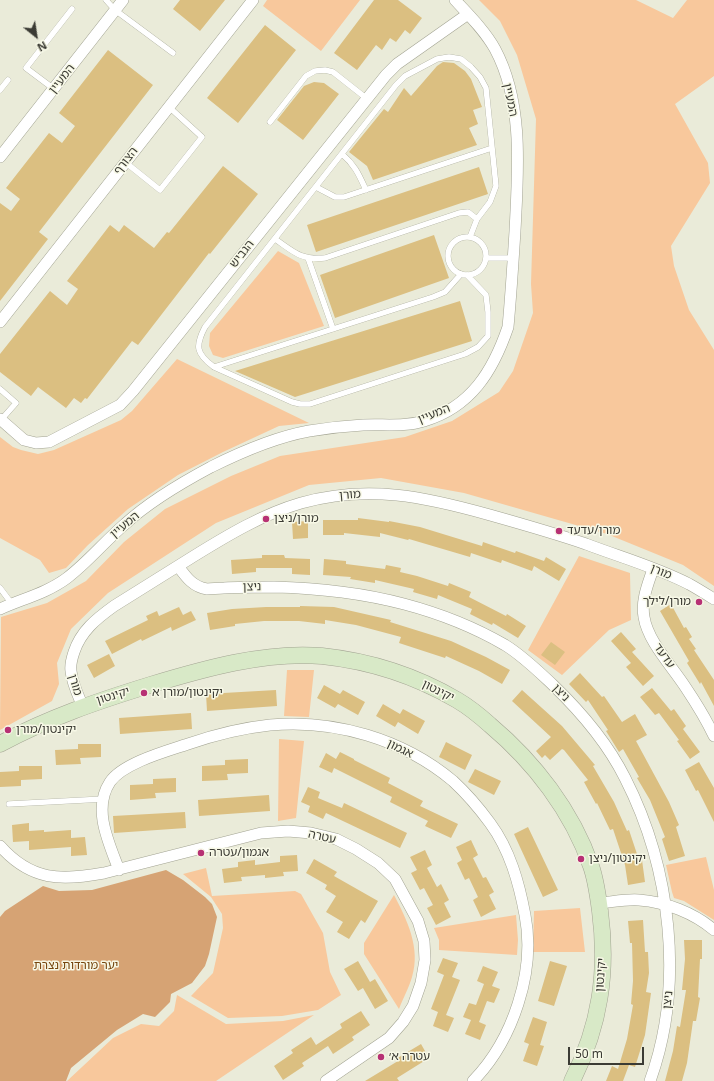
<!DOCTYPE html>
<meta charset="utf-8">
<style>
body{margin:0}
#map{position:relative;width:714px;height:1081px;overflow:hidden;background:#eaebd9;font-family:"Noto Sans",sans-serif}
canvas{display:block}
.north{position:absolute;left:16px;top:16px;width:40px;height:40px;-webkit-text-stroke:3px #f7f8e6;paint-order:stroke;rotate:150deg;font-size:11px;font-weight:700;line-height:16px;text-align:center;color:#3b3b34}
.north::after{content:'';display:block;margin:auto;width:14px;height:18px;background:#3b3b34;clip-path:polygon(50% 0,100% 100%,50% 72%,0 100%)}
.scale{position:absolute;left:568px;top:1047px;width:76px;height:18px;box-sizing:border-box;border:2px solid #3b3b34;border-top:0;padding-left:5px;font-size:12px;line-height:14px;white-space:nowrap;color:#3b3b34;-webkit-text-stroke:3px #f7f8e6;paint-order:stroke}
</style>
<div id="map">
<canvas width="714" height="1081"></canvas>
<div class="north">N</div>
<div class="scale">50 m</div>
</div>
<script>
const context = document.querySelector('canvas').getContext('2d');
context.lineJoin = 'round';
function fillPath(path, color) { context.fillStyle = color; context.fill(path, 'evenodd'); }
function stroke(path, color, width, dash) { context.strokeStyle = color; context.lineWidth = width; context.lineCap = dash ? 'butt' : 'round'; context.setLineDash(dash || []); context.stroke(path); }
function write(font, color, halo, rows, align = 'center') {
  context.font = font + ' "Noto Sans","Noto Sans Hebrew",sans-serif'; context.lineWidth = 3; context.setLineDash([]); context.textBaseline = 'middle'; context.strokeStyle = halo; context.fillStyle = color; for (const [text, x, y, turn = 0] of rows) {
    context.save(); context.translate(x, y); context.rotate((+turn || 0) * Math.PI / 180); context.textAlign = isNaN(turn) ? turn : align; if (halo) context.strokeText(text, 0, 0); context.fillText(text, 0, 0); context.restore();
  }
}
fillPath(new Path2D(`
 M267 0H360L321 51 263 6Z
 M479 0H636L673 18 687 0H714V76L675 104 708 163 710 183 671 246 674 266 689 310 714 350V586L683 565 607 534 464 493 381 478 309 485 216 523 108 593 71 629 57 663 59 684 52 701 0 730 1 617 47 603 86 581 124 542 165 509 231 476 280 456 405 437 452 421 499 392 513 371 533 313 531 284 536 119 517 55 500 21Z
 M278 251 299 263 324 326 223 358 213 355 209 346 210 333Z
 M177 359 309 423 279 426 223 452 178 475 128 509 88 545 66 568 49 573 40 560 0 538V437L13 447 21 450 38 454 54 450 121 420 132 411Z
 M579 556 630 573 631 620 609 630 562 675 528 650Z
 M287 670H314L309 717 284 716Z
 M279 739 304 741 296 818 278 821Z
 M706 857 714 890V920L684 901 674 898 672 892 666 865Z
 M206 868 212 896 295 891 301 894 323 933 330 972 341 995 318 1010 282 1016 228 1018 191 996 213 973 223 928 222 914 211 897 183 874Z
 M394 895C407 920 421 948 412 977 409 988 403 998 399 1009L364 954V943Z
 M580 908 585 952H533L534 911Z
 M516 915 518 940 517 955 439 950V940L434 928Z
 M177 995 226 1024 283 1021 314 1015 216 1081H67L113 1038 141 1024 159 1026 174 1011Z`), '#f8c89c');
fillPath(new Path2D(`
 M166 870 183 880 205 897 212 904 217 917 209 954 205 966 192 983 171 994 170 1002 155 1017 143 1014 117 1030 71 1068 66 1081H0V917L5 911 43 886 59 891 92 890Z`), '#d6a374');
fillPath(new Path2D(`
 M180 0H225L200 31 173 9Z
 M374 0H398L422 18 410 34 405 30 396 42 390 38 382 50 376 45 357 70 334 53Z
 M265 25 296 50 238 123 207 98Z
 M108 50 153 85 39 232 48 239 0 301V203L11 211 20 199 6 188 49 133 62 143 75 126 59 113Z
 M443 62 454 63 465 71 471 79 482 107 473 110 478 124 469 128 477 145 373 180 367 166 349 152 384 109 388 112 404 88 411 96 437 66Z
 M314 82 324 83 339 94 303 140 277 120 304 86Z
 M223 166 258 194 210 254 209 253 138 345 132 341 87 399 85 398 81 403 74 398 66 408 38 387 31 396 0 372V354L50 291 67 305 78 289 67 281 110 225 119 232 124 225 154 248 167 232 169 233Z
 M479 167 488 194 316 252 307 225Z
 M434 235 449 278 335 318 320 275Z
 M460 301 472 341 295 397 235 371Z
 M358 518 389 522V521L420 527 482 546 483 542 515 553 516 551 544 561 546 557 566 569 559 581 534 566 532 571 502 560 501 563 471 553 470 557 409 539 408 540 380 533V537L344 533V535H323V520H358Z
 M308 521V538L293 539 292 522Z
 M262 555H284L285 558 310 559V575L292 574V568H256V572L232 574 231 560 262 558Z
 M324 559 346 561V564L385 569 386 565 401 568 400 572 417 576 448 586 449 583 471 592 469 597 506 616 507 614 526 626 518 638 493 623 492 625 470 614 472 609 438 595 437 599 413 592 414 589 375 580V583L350 579 351 577 323 575Z
 M671 604 684 628 686 627 692 637 689 639 696 649 694 650 714 680V706L701 682 700 684 687 663 689 661 660 611Z
 M300 606 334 607 391 620 390 622 451 641 486 657 510 670 502 684 479 671 446 656 445 658 399 643 401 637 356 625 325 620V624L299 621H264L235 624V626L210 630 207 613 232 609 266 607H300Z
 M179 607 183 615 191 611 196 620 172 631 171 627 142 641 141 639 112 654 105 641 148 620 146 616 157 611 159 616Z
 M621 632 636 649 632 652 654 676 643 686 626 667 631 663 611 641Z
 M551 642 565 652 555 665 541 655Z
 M109 654 115 666 94 678 87 665Z
 M580 673 602 697 604 696 622 722 635 714 647 735 636 741 669 802 679 825 676 827 685 856 669 861 662 839 665 837 650 800 637 778 639 777 623 749 619 752 606 731 608 730 588 700 586 702 569 684Z
 M324 685 340 694 343 690 365 702 358 715 338 704 335 708 317 698Z
 M652 688 671 711 674 709 686 726 683 729 700 752 690 759 677 741 679 740 659 713 655 715 640 697Z
 M276 690 277 706 207 711 206 694Z
 M522 690 562 726 595 765 593 766 614 802 627 831 629 830 639 860H642L645 882 628 885 625 865 613 829 610 830 597 803 596 804 584 782 588 780 564 750 562 749 550 760 545 755 542 758 536 751 551 737 512 701Z
 M383 704 400 714 403 709 425 721 418 734 398 722 395 727 376 716Z
 M191 713 192 729 120 734 119 718Z
 M446 742 472 755 465 770 439 757Z
 M78 744H101V757L80 758 81 764 56 765 55 750 78 749Z
 M340 752 354 759V760L390 778 388 783 423 801 420 806 458 824 451 838 425 826 428 821 390 802 392 797 334 768 332 773 319 767 326 753 336 759Z
 M248 759V773L227 774 228 780 202 781V766L225 765V760Z
 M699 762 714 788V822L698 790 696 791 685 770Z
 M19 766H42V779L21 780V786L0 787V772L19 771Z
 M475 769 501 781 494 795 468 782Z
 M176 778V792L155 793 156 798 130 800V785L153 784V779Z
 M308 787 320 792 318 798 342 808 344 803 407 833 400 848 326 813 323 819 308 812 310 806 301 802Z
 M269 795 270 811 199 816 198 800Z
 M185 812 186 828 114 833 113 816Z
 M29 823V831L44 830V832L71 830V838L85 837 87 855 71 856V847L29 850V841L13 842 12 825Z
 M528 827 558 890 543 897 514 834Z
 M471 840 478 855 473 858 483 878 486 877 494 892 489 895 496 909 481 917 473 900 478 897 469 878 465 880 457 863 462 860 456 847Z
 M425 850 432 865 427 868 437 887 441 884 449 900 444 903 451 917 436 925 427 908 433 905 424 888 420 890 411 873 417 870 410 857Z
 M297 855 298 871 283 872 284 876 265 878V875L241 877 242 881 224 883 222 869 238 867V862L255 860V865L280 862V856Z
 M314 859 337 872 334 876 378 901 365 923 361 920 349 939 337 932 343 922 326 912 336 896 325 889 327 885 306 873Z
 M643 920 645 952H648L649 973 646 992 651 993 645 1035 635 1067 629 1065 623 1081H606L612 1066 618 1069 627 1039 633 1005 631 1004 633 981 632 943H630L628 921Z
 M684 940H702V959H700L698 997 700 998 696 1021H693L687 1063 682 1081H665L673 1051 677 1026 680 1027 686 990H682L685 959Z
 M443 958 458 963 452 977 460 980 446 1015 454 1018 448 1032 433 1026 438 1012 431 1009 444 975 437 972Z
 M358 961 370 982 375 979 388 1001 375 1009 363 988 358 991 344 969Z
 M550 961 567 966 554 1006 538 1001Z
 M483 966 498 972 492 986 500 989 494 1003 487 1001 479 1022 486 1025 480 1040 465 1034 471 1020 463 1017 469 1003 476 1005 484 984 477 981Z
 M361 1011 370 1025 352 1037 354 1040 333 1054 328 1046 302 1063 304 1066 283 1080 274 1066 293 1053 291 1050 311 1037 316 1045 342 1028 340 1024Z
 M533 1017 547 1022 540 1045 544 1046 537 1066 523 1061 529 1044 524 1042Z
 M421 1044 429 1058 397 1078 399 1081H365L398 1061 396 1059Z`), '#dbbf81');
const lane = new Path2D(`
 M106 0 115 10 173 53
 M54 89 26 68 72 9
 M0 90 8 80
 M270 122 306 76 315 71 325 70 333 72 366 98
 M342 154C355 165 359 175 366 190
 M125 162 160 190 202 137 169 107
 M316 187 335 197H344L492 148
 M448 256a19 19 0 1 1 38 0a19 19 0 1 1-38 0Z
 M275 239C294 252 300 260 325 258L459 213 468 212 477 219
 M308 258 333 329
 M486 258H513
 M467 275 486 295 488 312V336L478 347 465 354 310 404H300L292 402 214 367C196 354 195 346 205 327L396 85 405 76 437 59 449 57 461 59 471 67 480 77 486 88 496 186 490 202 477 219 470 237
 M214 367 433 297 445 292 461 274
 M0 389 16 403 1 420
 M0 588 12 604
 M9 804 104 799`);
const street = new Path2D(`
 M0 157 123 0
 M0 322 253 0
 M0 419 24 440 36 443 49 442 120 405 133 391 386 75 397 64 468 14
 M178 566C186 577 193 587 207 589 212 589 218 588 224 588 240 587 257 587 274 587 317 588 362 593 404 604 438 613 474 627 505 645 523 656 538 671 553 685 581 712 608 744 625 778 671 868 685 985 650 1081
 M653 569C648 584 641 600 644 617 648 642 672 666 686 688 696 703 706 719 714 736
 M0 609C22 599 47 593 67 578 88 562 105 541 125 524 150 501 181 483 211 467 241 452 276 437 309 431 327 428 345 426 363 425 384 424 405 427 424 421 471 407 493 371 508 327 511 295 513 263 515 231 518 171 524 103 495 49 485 31 469 15 455 0
 M83 707C78 695 72 683 71 671 70 665 72 658 74 652 81 631 96 619 114 606 141 589 167 573 194 556 228 535 263 514 301 503 368 484 426 497 490 515 522 524 554 533 586 544 620 557 656 567 689 584 698 589 706 594 714 599
 M0 846C31 881 61 881 104 873L261 833 288 831 311 833 336 839 356 849 378 863 395 879 418 921 424 941 425 960 421 983 413 1006 403 1022 389 1038 326 1081
 M119 870C109 843 92 809 110 782 123 763 167 751 188 744 214 735 242 728 270 725 334 719 403 739 453 781 466 793 479 808 490 823 510 850 519 883 525 915 536 971 513 1040 473 1081
 M599 903C612 902 626 899 639 900 666 902 694 913 714 930`);
const secondary = new Path2D(`
 M0 744C48 718 98 701 150 685 203 669 266 651 322 656 369 661 416 676 457 700 469 707 480 716 490 725 534 762 572 811 591 866 596 880 598 896 600 911 608 972 600 1026 572 1081`);
stroke(lane, '#a2a392', 6);
stroke(street, '#a2a392', 12);
stroke(secondary, '#a2a392', 17);
stroke(lane, '#fff', 5.5);
stroke(street, '#fff', 11);
stroke(secondary, '#d8e9c7', 16);
for (const [x, y, r, color] of [
 [266,519,4,"#b73174"],
 [559,531,4,"#b73174"],
 [699,602,4,"#b73174"],
 [144,693,4,"#b73174"],
 [8,730,4,"#b73174"],
 [201,853,4,"#b73174"],
 [581,859,4,"#b73174"],
 [381,1057,4,"#b73174"]
]) { const dot = new Path2D(); dot.arc(x, y, r, 0, 2 * Math.PI); context.fillStyle = color; context.fill(dot); stroke(dot, '#f7f8e6', 1.5); }
write('12px', '#3b3b34', '#f7f8e6', [
 ["המעיין",62,79,-52],
 ["המעיין",510,100,78],
 ["הצורף",126,161,-52],
 ["הגביש",242,254,-52],
 ["המעיין",434,414,-22],
 ["מורן",350,495,-5],
 ["המעיין",125,525,-40],
 ["מורן",661,572,22],
 ["ניצן",252,587,-1],
 ["עדעד",664,656,55],
 ["מורן",75,685,73],
 ["יקינטון",438,691,26],
 ["ניצן",561,693,46],
 ["יקינטון",113,696,-17],
 ["אגמון",400,749,26],
 ["עטרה",322,837,13],
 ["יקינטון",601,975,-86],
 ["ניצן",668,1000,-84]
]);
write('12px', '#3b3b34', '#f7f8e6', [
 ["מורן/ניצן",274,519],
 ["מורן/עדעד",567,531],
 ["מורן/לילך",691,602,"right"],
 ["יקינטון/מורן א",152,693],
 ["יקינטון/מורן",16,730],
 ["אגמון/עטרה",209,853],
 ["יקינטון/ניצן",589,859],
 ["עטרה א׳",389,1057]
], 'left');
write('12px', '#76460f', '#f7f8e6', [
 ["יער מורדות נצרת",76,966]
]);
</script>
